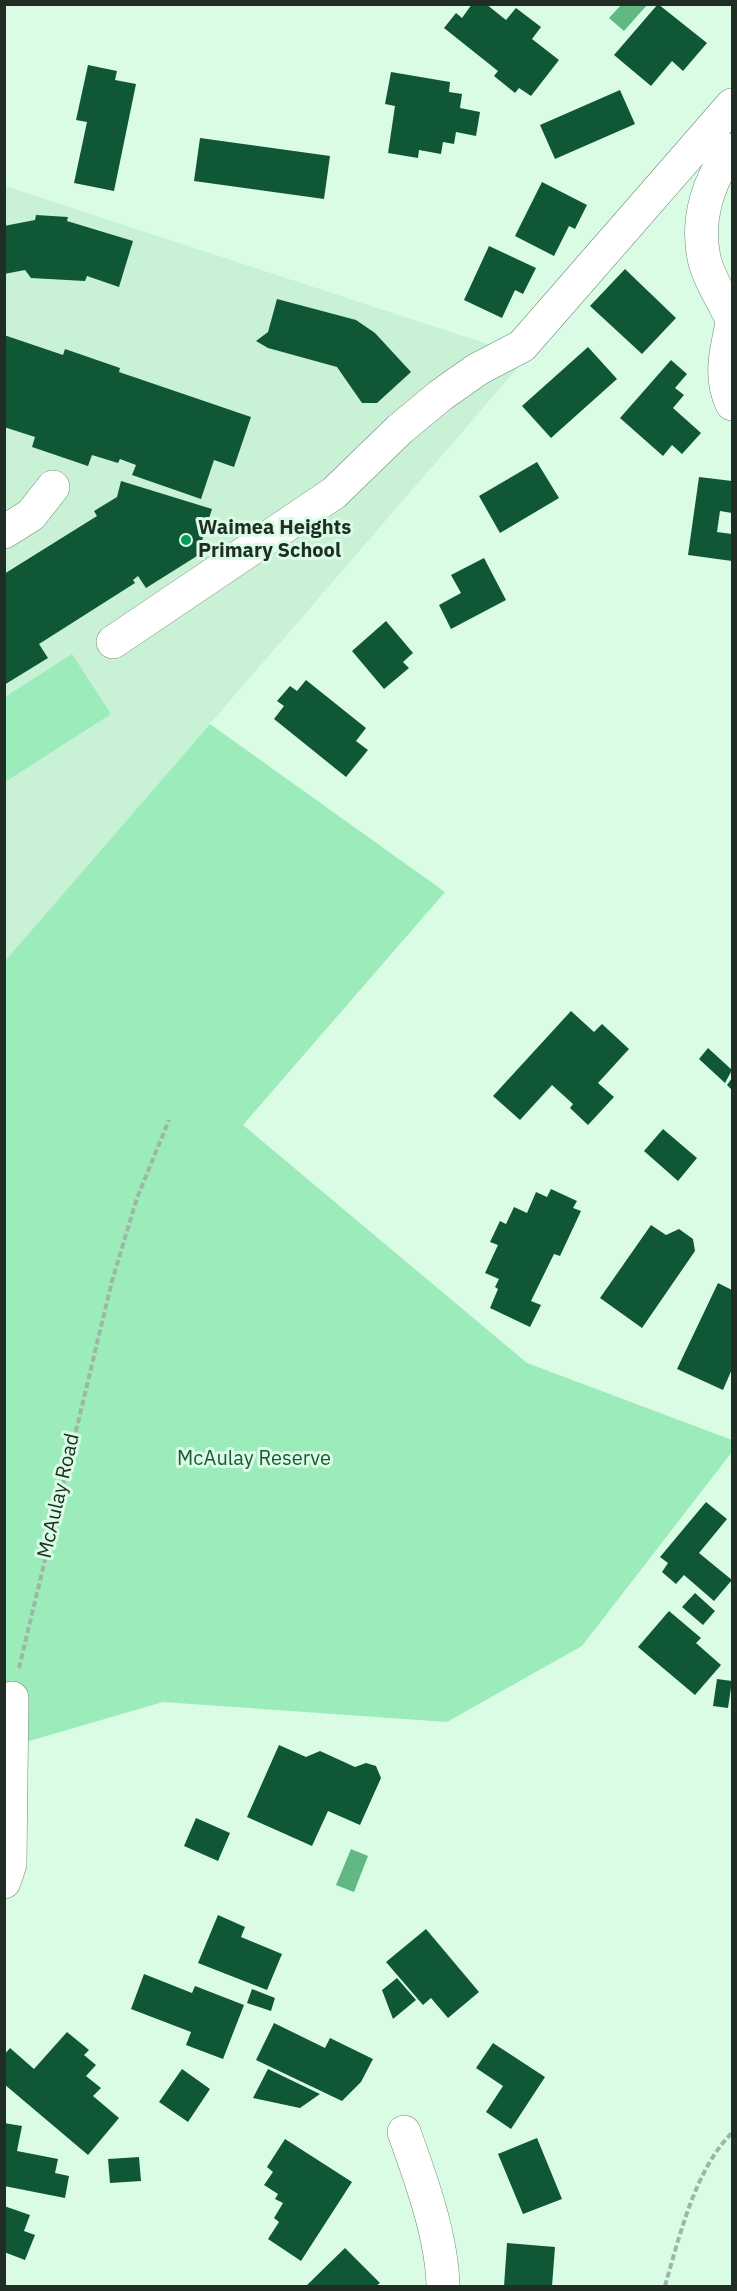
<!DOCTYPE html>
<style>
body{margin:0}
#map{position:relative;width:737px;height:2291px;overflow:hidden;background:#dafce5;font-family:"IBM Plex Sans",sans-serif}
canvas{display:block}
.frame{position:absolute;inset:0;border:6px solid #202d25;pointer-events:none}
</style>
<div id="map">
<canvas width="737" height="2291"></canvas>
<div class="frame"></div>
</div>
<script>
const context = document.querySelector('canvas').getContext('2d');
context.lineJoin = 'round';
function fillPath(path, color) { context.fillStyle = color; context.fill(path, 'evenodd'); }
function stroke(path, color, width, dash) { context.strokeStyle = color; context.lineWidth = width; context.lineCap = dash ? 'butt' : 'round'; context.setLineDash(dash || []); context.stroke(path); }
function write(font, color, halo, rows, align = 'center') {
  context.font = font + ' "IBM Plex Sans",sans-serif'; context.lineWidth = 6; context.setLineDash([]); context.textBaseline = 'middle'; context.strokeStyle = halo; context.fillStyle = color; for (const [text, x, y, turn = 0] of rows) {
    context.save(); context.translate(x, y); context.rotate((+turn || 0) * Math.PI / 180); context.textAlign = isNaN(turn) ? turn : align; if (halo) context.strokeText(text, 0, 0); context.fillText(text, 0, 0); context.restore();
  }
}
fillPath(new Path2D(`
 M5 186 527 357 5 961Z`), '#c8f1d6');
fillPath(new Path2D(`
 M72 654 111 714 5 782V697Z
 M210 724 445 892 243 1125 527 1363 732 1440V1452L582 1646 447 1722 163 1702 5 1748V961Z`), '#9cebba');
fillPath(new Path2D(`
 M621 5H647L624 31 609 18Z
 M351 1849 368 1856 354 1892 336 1885Z`), '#62b885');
fillPath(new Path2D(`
 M472 4H486L506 20 516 8 541 27 532 39 559 60 531 96 519 88 515 93 494 76 498 71 444 28 456 13 462 18Z
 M658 4 707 43 683 71 672 61 651 86 614 55Z
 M88 65 117 71 115 80 136 84 114 191 74 183 87 122 76 120Z
 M391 72 450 82 449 92 462 94 460 108 480 112 476 136 456 132 454 144 443 142 441 154 419 150 418 158 388 153 395 106 385 104Z
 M620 90 635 124 555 159 540 125Z
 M200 138 330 156 324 199 194 181Z
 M542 182 587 205 575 229 569 226 554 256 515 236Z
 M36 215 68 217 67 221 133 241 119 287 87 276 85 281 31 278 25 270 4 274V226L35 220Z
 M489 246 536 268 523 294 515 290 502 318 464 300Z
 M625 269 676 318 642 354 590 306Z
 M277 299 356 320 375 333 411 372 377 403H362L337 367 268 348 256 341 268 332Z
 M4 335 63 355 65 349 120 368 119 372 251 417 234 467 214 460 201 499 132 475 136 465 120 459 118 463 92 455 88 466 32 447 35 437 4 427Z
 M588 347 617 379 551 438 522 406Z
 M671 360 687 374 675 388 684 395 673 408 701 433 682 454 672 445 663 456 620 418Z
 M537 462 559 498 500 533 479 496Z
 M699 477 732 481V513L720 511 717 532 732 534V561L688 555Z
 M121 481 212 509 197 556 146 588 138 576 133 580 135 583 39 644 48 658 4 685V574L97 516 94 511 117 497Z
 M484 558 506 600 451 629 439 605 461 593 451 575Z
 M386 621 413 653 403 662 409 668 384 689 352 651Z
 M306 680 366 728 356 741 368 750 346 777 274 719 284 706 277 701 290 686 297 691Z
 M571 1011 594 1032 602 1024 629 1049 598 1083 614 1097 588 1125 570 1108 573 1104 552 1085 520 1120 493 1096Z
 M708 1048 732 1070 725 1083 699 1059Z
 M732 1078V1090L727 1085Z
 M663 1129 697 1158 678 1181 644 1151Z
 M551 1189 577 1201 573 1208 581 1211 560 1256 554 1254 531 1301 541 1305 530 1327 490 1308 498 1289 495 1287 499 1279 485 1273 498 1245 490 1242 500 1221 506 1224 514 1207 527 1213 536 1192 547 1197Z
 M651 1225 666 1235 679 1229 693 1239 695 1251 642 1328 600 1298Z
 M718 1283 732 1290V1369L723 1390 677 1369Z
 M706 1502 727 1519 699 1553 732 1580 714 1601 684 1575 676 1584 662 1572 668 1563 660 1557Z
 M695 1593 715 1611 703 1625 682 1607Z
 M669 1611 701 1638 696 1643 721 1665 695 1695 638 1647Z
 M717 1679 732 1681 728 1708 713 1706Z
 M279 1745 306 1757 320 1751 355 1767 366 1763 376 1766 381 1778 360 1825 328 1811 312 1846 247 1817Z
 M196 1818 230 1833 218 1861 184 1846Z
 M218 1915 245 1927 241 1937 282 1954 267 1990 198 1963Z
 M426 1929 479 1992 448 2018 431 1998 423 2005 386 1962Z
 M144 1974 192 1993 195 1986 244 2005 223 2059 186 2045 191 2032 131 2009Z
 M397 1978 416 2000 393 2019 382 1990Z
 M252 1989 275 1998 271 2011 247 2003Z
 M274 2023 325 2048 330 2038 373 2059 361 2082 342 2101 256 2060Z
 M67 2032 89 2050 84 2055 96 2065 86 2076 101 2088 93 2096 119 2118 88 2155 4 2084V2055L10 2048 34 2069Z
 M493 2043 545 2077 511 2129 486 2112 503 2086 476 2068Z
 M182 2069 210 2089 188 2122 159 2102Z
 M268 2069 320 2094 300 2108 253 2098Z
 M4 2123 22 2126 17 2151 58 2159 55 2173 69 2176 65 2198 4 2186Z
 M537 2138 562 2199 523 2214 498 2154Z
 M285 2139 352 2182 301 2261 268 2239 279 2222 274 2218 283 2203 275 2199 278 2194 264 2185 273 2172 267 2167Z
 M139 2157 141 2181 110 2183 108 2159Z
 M4 2206 30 2215 24 2231 35 2235 25 2260 4 2252Z
 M507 2243 555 2247 552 2286H504Z
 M345 2248 380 2283 376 2286H306Z`), '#105835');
const minor = new Path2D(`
 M732 150C708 179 696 220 704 258 708 278 724 301 732 320
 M732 324C726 352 719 377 732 404
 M4 532 31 515 53 487
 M113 642 334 493 400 429 441 395 478 369 522 346 732 105
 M4 1882 10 1864 12 1698
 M404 2132C421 2179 442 2237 443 2286`);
stroke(minor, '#6b8a76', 34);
stroke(new Path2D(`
 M19 1668 112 1281 137 1198 169 1120
 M665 2286C679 2238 695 2169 732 2133`), '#9cb7a5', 4, [6, 3]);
stroke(minor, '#fff', 33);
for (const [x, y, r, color] of [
 [186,540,6,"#05995a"]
]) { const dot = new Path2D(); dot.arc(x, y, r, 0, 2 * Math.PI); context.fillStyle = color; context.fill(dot); stroke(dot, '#dafce5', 2); }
write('bold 20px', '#202d25', '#dafce5', [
 ["Waimea Heights",198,528],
 ["Primary School",198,551]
], 'left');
write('20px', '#195938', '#dafce5', [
 ["McAulay Reserve",254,1459]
]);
write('20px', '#202d25', '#dafce5', [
 ["McAulay Road",59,1496,-77]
]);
</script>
